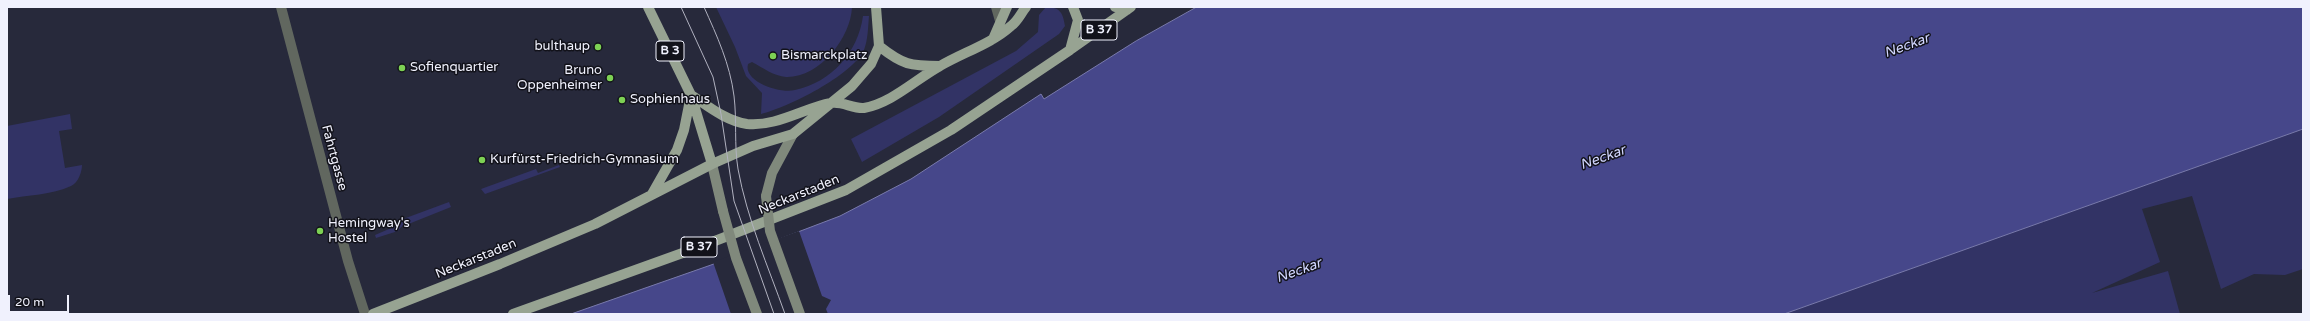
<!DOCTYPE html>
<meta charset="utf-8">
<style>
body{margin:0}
#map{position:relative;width:2310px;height:321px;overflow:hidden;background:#27293b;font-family:"Varela Round",sans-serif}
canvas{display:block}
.frame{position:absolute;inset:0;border:8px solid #f0f1fd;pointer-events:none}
.scale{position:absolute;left:8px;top:295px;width:61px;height:18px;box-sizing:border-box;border:2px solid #f0f1fd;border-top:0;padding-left:5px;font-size:12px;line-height:14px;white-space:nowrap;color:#f0f1fd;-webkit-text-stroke:3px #12121a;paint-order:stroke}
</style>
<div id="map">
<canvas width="2310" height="321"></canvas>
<div class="frame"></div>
<div class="scale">20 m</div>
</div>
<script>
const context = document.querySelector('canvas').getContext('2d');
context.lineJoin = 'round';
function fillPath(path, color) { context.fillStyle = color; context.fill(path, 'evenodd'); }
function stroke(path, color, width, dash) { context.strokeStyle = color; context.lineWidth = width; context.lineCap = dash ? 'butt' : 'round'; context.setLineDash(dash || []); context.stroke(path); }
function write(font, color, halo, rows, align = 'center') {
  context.font = font + ' "Varela Round",sans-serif'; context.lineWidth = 3; context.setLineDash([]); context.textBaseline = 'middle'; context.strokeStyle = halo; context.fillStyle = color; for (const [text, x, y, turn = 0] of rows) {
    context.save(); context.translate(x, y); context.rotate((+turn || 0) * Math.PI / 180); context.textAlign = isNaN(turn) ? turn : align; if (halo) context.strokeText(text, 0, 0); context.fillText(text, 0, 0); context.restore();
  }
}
fillPath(new Path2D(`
 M716 7H852C851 38 819 78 786 77 774 76 763 68 752 62L748 64C743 82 781 94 795 90 832 82 858 52 863 16H869C868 27 868 40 864 50 851 76 789 107 761 114L762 93 746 76 735 47Z
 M1046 7C1060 7 1063 13 1065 26L1059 34 939 117 862 162 851 139 1016 51 1038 32 1039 15Z
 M70 114 72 129 59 131 65 168 82 165C82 172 78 183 71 186 52 195 27 195 7 199V126Z
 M2303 129V269L2285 275 2254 274 2221 289 2192 196 2142 209 2160 262 2092 293 2168 271 2180 314H1784Z
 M559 165 560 167 485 194 481 189 536 169 538 173Z
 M449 202 451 207 401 227 398 231 376 238 375 235 396 226 395 222Z`), '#323365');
const water = new Path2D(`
 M1197 7H2303V129L1784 314H571L711 265 840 216 911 179 1041 94 1044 99 1136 41Z`);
fillPath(water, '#46478a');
stroke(water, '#797aac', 1);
fillPath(new Path2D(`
 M799 231 822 296 831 300 826 309 828 314H731L713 262Z`), '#27293b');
stroke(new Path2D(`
 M281 7 348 261 365 314
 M996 7 1000 21`), '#61675f', 10);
stroke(new Path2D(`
 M712 164 723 211
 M766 196 772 173 793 134`), '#80897c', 10);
stroke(new Path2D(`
 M648 7 691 95 712 164
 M1115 7 1127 10
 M993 39 1007 7
 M879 46C903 65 910 66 940 66
 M1070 50 1078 20 1073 7
 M691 95C708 106 726 121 747 124 776 127 804 108 831 103 842 101 853 109 864 108 892 103 916 79 940 66 964 52 991 44 1011 26 1018 21 1021 13 1026 7
 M652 194 677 150 684 130 691 95
 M373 314 500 264 595 224 712 164 753 146 793 134 852 86 871 64 879 46 876 7
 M513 314 702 246 846 190 951 130 1070 50 1131 7`), '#97a392', 10);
stroke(new Path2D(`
 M681 7 713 77 721 114 734 201 774 314
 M704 7C717 36 730 64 734 96 737 120 734 145 738 169 747 219 768 266 785 314`), '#b1b2c0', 1);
stroke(new Path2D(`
 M766 196 770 231 800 314
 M723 211 736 258 757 314`), '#80897c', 10);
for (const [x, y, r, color] of [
 [598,47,4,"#7dd154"],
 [773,56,4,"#7dd154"],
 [402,68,4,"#7dd154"],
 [610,78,4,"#7dd154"],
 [622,100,4,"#7dd154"],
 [482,160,4,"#7dd154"],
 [320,231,4,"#7dd154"]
]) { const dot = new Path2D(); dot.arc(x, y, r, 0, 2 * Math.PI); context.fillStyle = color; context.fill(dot); stroke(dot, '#12121a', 1.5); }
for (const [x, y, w] of [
 [1099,30,36],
 [670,51,28],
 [699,247,36]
]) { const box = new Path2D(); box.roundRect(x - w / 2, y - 10, w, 20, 3); context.fillStyle = '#12121a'; context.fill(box); stroke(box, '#f0f1fd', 1); }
write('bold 12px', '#f0f1fd', null, [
 ["B 37",1099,30],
 ["B 3",670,51],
 ["B 37",699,247]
]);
write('13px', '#f0f1fd', '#12121a', [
 ["bulthaup",590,47,"right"],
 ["Bismarckplatz",781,56],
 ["Sofienquartier",410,68],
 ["Bruno",602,71,"right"],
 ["Oppenheimer",602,86,"right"],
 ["Sophienhaus",630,100],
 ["Kurfürst-Friedrich-Gymnasium",490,160],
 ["Hemingway's",328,224],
 ["Hostel",328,239]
], 'left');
write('13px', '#f0f1fd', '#12121a', [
 ["Fahrtgasse",334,158,75],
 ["Neckarstaden",799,195,-22],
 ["Neckarstaden",476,259,-22]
]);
write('italic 14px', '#d1d6fe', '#12121a', [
 ["Neckar",1907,46,-20],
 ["Neckar",1603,158,-20],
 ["Neckar",1299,271,-20]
]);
</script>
